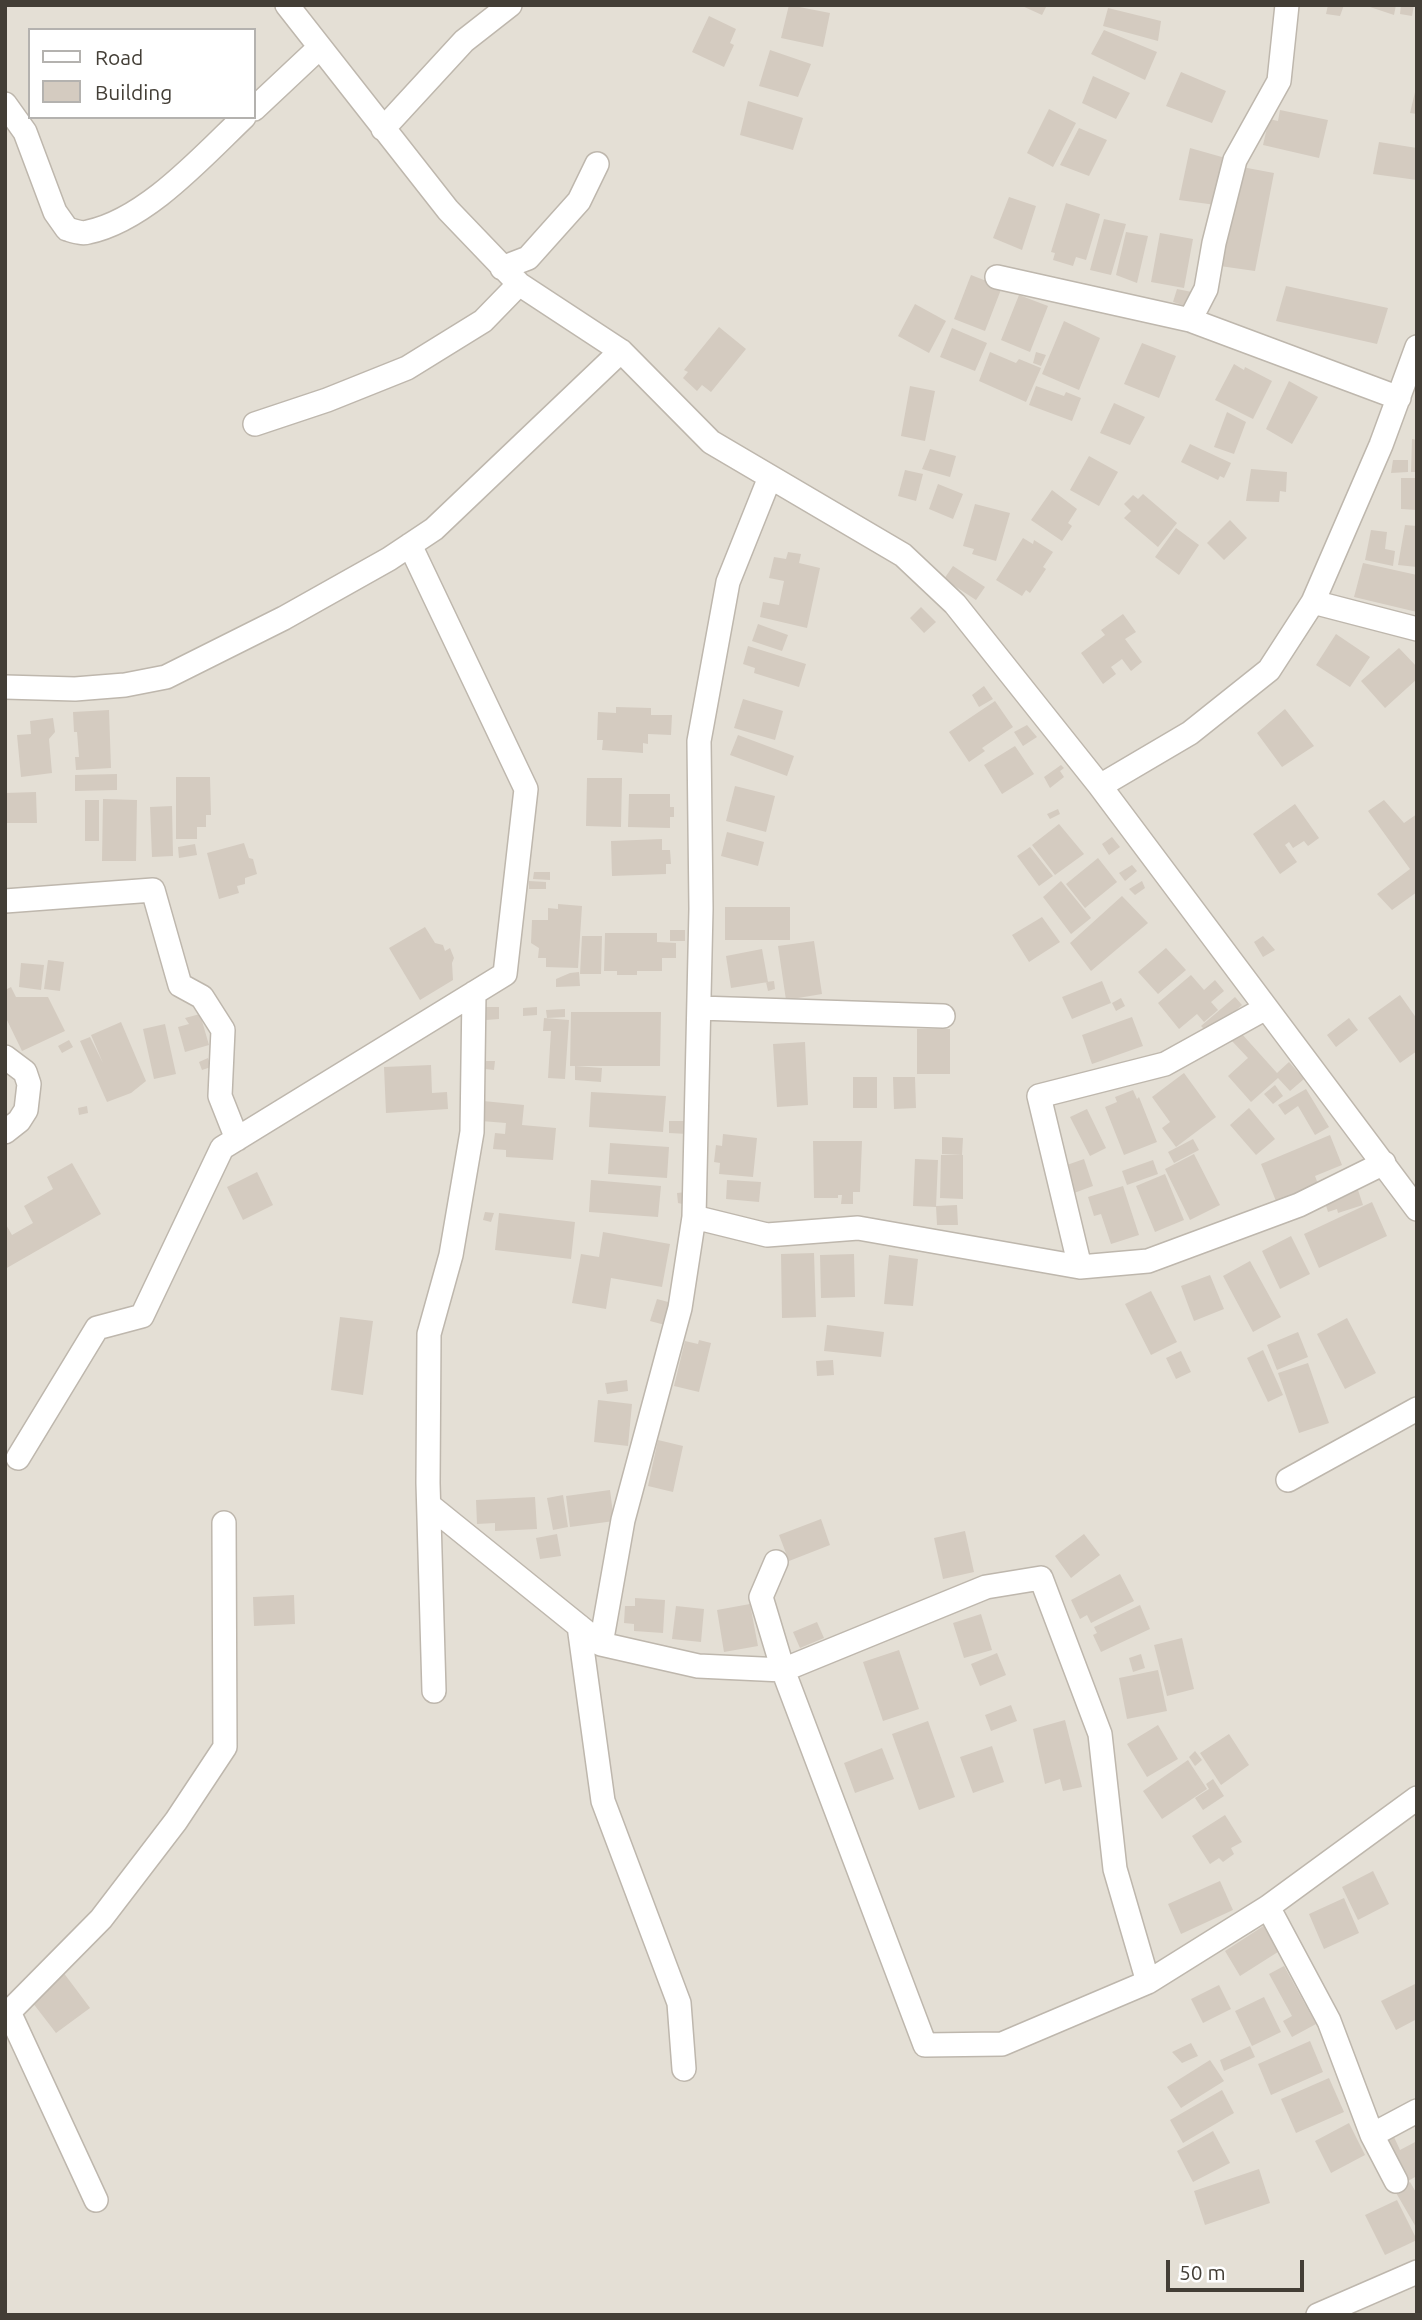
<!DOCTYPE html>
<style>
body{margin:0}
#map{position:relative;width:1422px;height:2320px;overflow:hidden;background:#f1ede6;font-family:Ubuntu,sans-serif}
canvas{display:block}
.frame{position:absolute;inset:0;border:7px solid #433e36;pointer-events:none}
.legend{position:absolute;left:28px;top:28px;width:228px;height:91px;box-sizing:border-box;background:#fff;border:2px solid #b4b2af;margin:0;padding:9px 12px;list-style:none;font-size:21px;color:#433e36}
.legend li{display:flex;align-items:center;gap:14px;height:35px}
.legend b{width:35px;border:2px solid #b4b2af}
.scale{position:absolute;left:1166px;top:2260px;width:138px;height:32px;box-sizing:border-box;border:4px solid #433e36;border-top:0;padding-left:9px;font-size:21px;line-height:24px;white-space:nowrap;color:#433e36;-webkit-text-stroke:5px #fff;paint-order:stroke}
</style>
<div id="map">
<canvas width="1422" height="2320"></canvas>
<div class="frame"></div>
<ul class="legend">
<li><b style="height:9px;background:#fff"></b>Road</li>
<li><b style="height:19px;background:#d4cbc0"></b>Building</li>
</ul>
<div class="scale">50 m</div>
</div>
<script>
const context = document.querySelector('canvas').getContext('2d');
context.lineJoin = 'round';
function fillPath(path, color) { context.fillStyle = color; context.fill(path, 'evenodd'); }
function stroke(path, color, width, dash) { context.strokeStyle = color; context.lineWidth = width; context.lineCap = dash ? 'butt' : 'round'; context.setLineDash(dash || []); context.stroke(path); }
fillPath(new Path2D(`
 M5 5H1417V2315H5ZM30 30H254V117H30Z`), '#e4dfd5');
fillPath(new Path2D(`
 M789 5 830 13 823 47 781 38Z
 M1020 5H1047L1042 15Z
 M1328 5H1344L1340 16 1326 14Z
 M1364 5H1396L1394 15Z
 M1401 5H1414L1412 16 1400 14Z
 M1108 8 1161 21 1158 41 1103 26Z
 M709 16 736 29 730 43 734 45 724 67 692 52Z
 M1104 30 1157 52 1145 80 1091 54Z
 M770 50 811 64 798 97 759 86Z
 M1181 72 1226 91 1212 123 1166 106Z
 M1093 76 1130 93 1116 119 1082 103Z
 M1416 88H1417V114L1410 113Z
 M748 101 803 118 793 150 740 135Z
 M1049 109 1076 123 1053 167 1027 153Z
 M1280 110 1328 120 1319 158 1263 145 1269 119 1278 121Z
 M1079 128 1107 140 1089 176 1060 165Z
 M1379 142 1417 148V180L1373 174Z
 M1190 148 1229 159 1216 205 1179 200Z
 M1242 167 1274 173 1255 271 1220 266Z
 M1009 197 1036 206 1022 250 993 238Z
 M1066 203 1100 214 1086 260 1076 257 1073 266 1053 260 1055 253 1051 252Z
 M1104 219 1126 224 1111 275 1090 270Z
 M1126 232 1148 236 1137 283 1116 275Z
 M1160 233 1193 239 1184 288 1151 282Z
 M971 275 1002 287 985 331 954 319Z
 M1286 286 1388 308 1377 344 1276 321Z
 M1177 289 1197 293 1192 308 1173 302Z
 M1019 295 1048 306 1030 352 1001 340Z
 M915 304 946 321 929 353 898 336Z
 M1064 321 1100 338 1079 390 1042 374Z
 M719 327 746 349 711 392 702 385 697 391 683 378 688 372 684 370Z
 M952 328 987 343 975 371 940 357Z
 M1142 343 1176 356 1159 398 1124 384Z
 M990 352 1016 363 1019 359 1041 368 1026 402 979 381Z
 M1036 352 1046 355 1041 366 1033 363Z
 M1234 364 1244 370 1245 367 1272 381 1253 419 1215 400Z
 M1289 381 1318 397 1292 444 1266 429Z
 M910 386 935 391 925 441 901 436Z
 M1036 386 1064 396 1066 392 1081 398 1072 421 1029 405Z
 M1114 403 1145 417 1130 445 1100 433Z
 M1227 412 1246 422 1234 454 1214 447Z
 M1412 439 1417 440V472H1411Z
 M1190 444 1231 463 1224 478 1220 476 1218 480 1181 462Z
 M930 449 956 456 950 477 922 469Z
 M1089 456 1118 472 1099 506 1070 490Z
 M1393 460H1408V472L1391 473Z
 M1251 469 1287 472 1286 492 1280 491 1279 502 1246 501Z
 M905 470 923 474 916 501 898 496Z
 M1401 478H1417V510L1401 509Z
 M938 484 963 494 953 519 929 509Z
 M1052 490 1077 509 1068 523 1072 526 1062 541 1031 520Z
 M1143 494 1177 523 1158 547 1124 518 1131 511 1124 504 1133 495 1138 499Z
 M975 504 1010 513 996 561 972 554 974 549 963 546Z
 M1230 520 1247 538 1224 560 1207 543Z
 M1405 525 1417 526V567L1398 565Z
 M1176 528 1199 545 1179 575 1155 557Z
 M1371 530 1387 532 1385 549 1395 551 1393 566 1365 560Z
 M1023 538 1033 544 1034 540 1053 552 1043 567 1046 569 1030 593 1026 590 1022 596 996 580Z
 M788 552 801 554 799 563 820 568 807 628 760 617 763 602 779 605 784 581 769 578 774 557 786 559Z
 M1363 563 1417 575V612L1354 597Z
 M953 566 985 587 976 600 944 579Z
 M921 607 936 622 924 633 910 618Z
 M1123 614 1136 632 1125 639 1142 662 1131 671 1122 659 1111 667 1116 674 1103 684 1081 653 1105 635 1101 630Z
 M758 624 788 635 782 651 752 641Z
 M1336 634 1370 657 1350 687 1316 665Z
 M748 646 806 664 799 687 754 673 755 668 743 664Z
 M1399 648 1417 667V679L1385 708 1361 681Z
 M984 686 993 699 979 707 972 695Z
 M743 699 783 711 775 740 734 728Z
 M995 701 1013 727 982 748 985 751 969 762 949 732Z
 M616 707 651 708V715H672L671 735 648 734V744L643 743V753L602 750 603 740H597L598 712 616 713Z
 M1285 709 1314 746 1282 767 1257 733Z
 M109 710 111 768 76 770 75 757H79L77 732H74L73 712Z
 M53 718 55 732 49 739 52 773 21 777 17 735 31 734 30 721Z
 M1027 725 1037 737 1023 746 1014 732Z
 M738 735 794 756 787 776 730 755Z
 M1015 746 1034 774 1002 794 984 765Z
 M1061 765 1064 768 1060 771 1064 777 1050 788 1044 777Z
 M117 774V790L75 791V775Z
 M176 777H210L211 815H206V827H197V839H176Z
 M587 778H622L621 827 586 826Z
 M735 786 775 796 766 832 726 821Z
 M36 792 37 823H5V793Z
 M629 794H670V807H674V817H670V828L628 827Z
 M103 799 137 800 136 861H102Z
 M85 800H99V841H85Z
 M1384 800 1404 823 1417 814V892L1392 910 1377 894 1410 869 1368 811Z
 M1295 804 1319 838 1308 846 1304 841 1293 848 1289 842 1285 845 1297 862 1280 874 1253 834Z
 M172 806 173 856 152 857 150 807Z
 M1058 809 1060 814 1050 819 1047 814Z
 M1059 824 1084 854 1055 875 1032 845Z
 M727 832 764 842 758 866 721 856Z
 M1112 837 1120 847 1109 855 1102 844Z
 M662 839V850H670L671 864H666V874L612 876 611 841Z
 M244 843 249 858 253 859 257 874 245 878V884L237 886 239 893 219 899 207 853Z
 M195 844 197 855 179 858 178 847Z
 M1030 847 1053 876 1039 886 1017 856Z
 M1098 858 1117 882 1085 908 1066 884Z
 M1132 865 1137 871 1125 881 1119 873Z
 M534 872H550V880L533 879Z
 M529 881 546 882V889H529Z
 M1061 881 1091 918 1071 934 1043 897Z
 M1142 881 1145 888 1135 895 1129 889Z
 M1122 896 1148 923 1091 971 1070 943Z
 M558 904 582 906 578 968 546 967V958H538L539 948 531 943 532 920H548V908L558 909Z
 M725 907H790V940H725Z
 M1042 917 1060 942 1029 962 1012 935Z
 M425 927 435 943 443 945 445 951 450 948 454 958 452 963 453 980 420 1000 389 948Z
 M670 930H685V941H670Z
 M605 933H657V942L676 943V958H662V971H637V975H617V971H604Z
 M582 936H602L601 974H580Z
 M1263 936 1275 950 1263 957 1254 942Z
 M814 941 822 994 786 1000 778 946Z
 M1166 948 1186 970 1158 994 1138 972Z
 M762 949 768 982 731 988 726 956Z
 M48 960 64 962 60 991 44 989Z
 M21 963 44 965 41 990 19 987Z
 M579 972 580 986 556 987V979L570 973Z
 M1191 975 1204 990 1215 980 1224 991 1211 1002 1218 1010 1204 1022 1197 1014 1179 1029 1158 1003Z
 M774 981 775 989 768 991 766 982Z
 M1102 981 1111 1003 1072 1019 1062 997Z
 M11 987 16 997H48L65 1031 22 1051 5 1016V990Z
 M1400 995 1417 1019V1051L1400 1063 1368 1018Z
 M1235 997 1242 1005 1209 1034 1201 1026Z
 M1121 998 1125 1006 1116 1011 1112 1003Z
 M486 1007H499V1019L486 1020Z
 M537 1007V1015L523 1016V1008Z
 M565 1009V1017L547 1018 546 1010Z
 M571 1012H661L660 1066H570Z
 M200 1014 209 1045 185 1052 178 1027 189 1024 185 1018Z
 M1132 1017 1143 1046 1092 1064 1082 1035Z
 M544 1018 569 1020 565 1079 548 1078 551 1031H543Z
 M1349 1018 1358 1030 1336 1047 1327 1035Z
 M121 1022 146 1081 131 1093 107 1102 80 1041 90 1037 103 1063 91 1035Z
 M165 1024 176 1074 154 1079 143 1029Z
 M917 1029H950V1074H917Z
 M1241 1033 1277 1073 1289 1062 1304 1079 1290 1091 1278 1078 1251 1102 1228 1076 1248 1058 1232 1041Z
 M69 1040 73 1047 62 1053 58 1046Z
 M805 1042 808 1105 777 1107 773 1044Z
 M208 1058 211 1067 202 1070 199 1062Z
 M486 1061H495L494 1070 485 1069Z
 M431 1065 432 1093 447 1092 448 1109 386 1113 384 1067Z
 M575 1066 602 1068 601 1082 575 1080Z
 M1184 1073 1216 1117 1176 1147 1162 1128 1170 1122 1152 1097Z
 M853 1077H877V1108H853Z
 M893 1077H915L916 1108 894 1109Z
 M1275 1085 1283 1096 1273 1104 1264 1094Z
 M1306 1089 1329 1127 1315 1135 1298 1106 1285 1115 1278 1105Z
 M1133 1090 1137 1099 1139 1097 1157 1142 1124 1155 1105 1107 1117 1102 1115 1097Z
 M591 1092 666 1096 663 1132 589 1127Z
 M483 1101 524 1105 522 1125 556 1128 553 1160 506 1157V1150L493 1149 495 1133 505 1134 506 1123 481 1121Z
 M87 1106 88 1113 79 1115 78 1108Z
 M1249 1108 1275 1139 1256 1155 1230 1125Z
 M1087 1109 1106 1148 1090 1156 1070 1117Z
 M669 1121H689L688 1134 669 1133Z
 M723 1134 757 1138 753 1177 719 1174 720 1163 714 1162 716 1145 722 1146Z
 M1330 1135 1342 1165 1315 1176 1318 1184 1276 1201 1261 1164Z
 M942 1137 963 1138 962 1155 942 1154Z
 M1193 1139 1199 1150 1174 1163 1168 1152Z
 M813 1141H862L860 1192H853V1204H841L842 1195H838V1198H814Z
 M610 1143 669 1147 667 1178 608 1174Z
 M1194 1154 1220 1205 1190 1220 1165 1169Z
 M941 1155H963V1199L940 1198Z
 M915 1159 938 1160 936 1207 913 1206Z
 M1084 1159 1093 1186 1074 1193 1064 1166Z
 M1153 1160 1158 1174 1127 1185 1122 1171Z
 M72 1163 101 1214 5 1269V1223L12 1235 33 1223 24 1206 53 1189 47 1177Z
 M257 1172 273 1205 243 1220 227 1187Z
 M1165 1174 1184 1220 1155 1232 1136 1186Z
 M591 1180 661 1186 658 1217 589 1212Z
 M727 1180 761 1182 759 1202 726 1199Z
 M1123 1186 1139 1235 1111 1244 1101 1214 1094 1216 1088 1197Z
 M1357 1187 1363 1205 1338 1213 1337 1209 1328 1212 1324 1199Z
 M686 1192 687 1205 678 1203 677 1193Z
 M1372 1202 1387 1236 1319 1268 1304 1234Z
 M957 1205 958 1225H937L936 1206Z
 M485 1212 494 1213 491 1222 483 1220Z
 M499 1213 575 1222 571 1259 495 1250Z
 M603 1232 670 1244 662 1287 611 1278 606 1309 572 1303 581 1254 599 1257Z
 M1291 1236 1310 1274 1280 1289 1262 1251Z
 M814 1253 816 1317 782 1318 781 1254Z
 M854 1254 855 1297 821 1298 820 1255Z
 M889 1255 918 1259 913 1306 884 1304Z
 M1250 1261 1281 1317 1253 1332 1223 1276Z
 M1210 1275 1224 1309 1194 1321 1181 1286Z
 M1151 1291 1177 1342 1151 1355 1125 1304Z
 M657 1299 672 1303 665 1325 650 1321Z
 M340 1317 373 1321 363 1395 331 1390Z
 M1347 1318 1376 1373 1345 1389 1317 1334Z
 M827 1325 884 1332 881 1357 824 1351Z
 M1298 1332 1308 1357 1277 1370 1267 1345Z
 M699 1340 711 1343 699 1392 674 1386 685 1341 698 1344Z
 M1263 1350 1283 1395 1268 1402 1247 1358Z
 M1181 1351 1191 1372 1176 1379 1166 1358Z
 M833 1360 834 1375 817 1376 816 1361Z
 M1308 1363 1329 1423 1299 1433 1278 1373Z
 M627 1380 628 1391 607 1394 605 1383Z
 M598 1400 632 1404 628 1446 594 1442Z
 M658 1440 683 1446 673 1492 648 1486Z
 M610 1490 614 1521 570 1527 566 1496Z
 M563 1495 568 1527 553 1530 547 1498Z
 M535 1497 537 1529 495 1531V1523L477 1524 476 1500Z
 M821 1519 830 1545 789 1561 779 1535Z
 M965 1531 974 1572 943 1579 934 1538Z
 M557 1534 561 1556 540 1559 536 1538Z
 M1084 1534 1100 1555 1071 1578 1055 1556Z
 M1120 1574 1134 1601 1091 1623 1087 1615 1080 1619 1071 1600Z
 M294 1595 295 1624 254 1626 253 1597Z
 M635 1598 665 1600 663 1633 634 1631V1624L624 1623 625 1606H635Z
 M750 1604 758 1646 724 1652 717 1610Z
 M1140 1605 1150 1629 1101 1652 1093 1635 1097 1633 1094 1627Z
 M676 1606 704 1609 701 1642 672 1639Z
 M981 1614 992 1650 964 1658 953 1623Z
 M817 1622 824 1638 800 1648 793 1632Z
 M1182 1638 1194 1689 1167 1696 1154 1645Z
 M899 1650 919 1709 883 1721 863 1662Z
 M997 1653 1006 1675 980 1686 971 1664Z
 M1141 1654 1145 1668 1133 1672 1129 1658Z
 M1158 1670 1167 1711 1127 1719 1119 1678Z
 M1011 1705 1017 1721 991 1731 985 1715Z
 M1065 1720 1082 1787 1063 1791 1060 1779 1045 1784 1033 1729Z
 M928 1721 955 1797 919 1810 892 1734Z
 M1158 1725 1178 1759 1147 1777 1127 1744Z
 M1229 1734 1249 1765 1221 1785 1200 1753Z
 M992 1746 1004 1782 973 1793 960 1757Z
 M882 1748 894 1779 855 1793 844 1763Z
 M1195 1751 1202 1760 1195 1766 1189 1757Z
 M1188 1760 1207 1789 1162 1819 1143 1791Z
 M1213 1779 1224 1796 1203 1810 1195 1798 1209 1789 1206 1784Z
 M1225 1815 1242 1842 1231 1848 1234 1854 1223 1862 1219 1858 1210 1864 1192 1836Z
 M1373 1871 1389 1904 1358 1920 1342 1887Z
 M1220 1881 1233 1910 1181 1934 1168 1904Z
 M1344 1898 1359 1933 1324 1949 1309 1914Z
 M1265 1925 1281 1950 1240 1976 1225 1951Z
 M1284 1966 1316 2024 1292 2037 1283 2021 1292 2016 1269 1974Z
 M63 1972 90 2008 56 2033 29 1998Z
 M1417 1983V2019L1396 2030 1381 2001Z
 M1219 1985 1231 2009 1203 2023 1191 1999Z
 M1264 1997 1281 2032 1252 2046 1235 2011Z
 M1310 2041 1323 2072 1271 2095 1258 2064Z
 M1191 2043 1198 2056 1182 2063 1172 2052Z
 M1250 2046 1255 2057 1224 2071 1220 2060Z
 M1210 2060 1224 2081 1181 2108 1167 2087Z
 M1329 2078 1344 2112 1296 2133 1281 2099Z
 M1222 2090 1234 2113 1183 2143 1170 2120Z
 M1349 2123 1365 2155 1331 2173 1315 2141Z
 M1213 2131 1230 2163 1193 2182 1177 2151Z
 M1394 2137 1400 2150 1417 2141V2176L1406 2182 1385 2142Z
 M1259 2169 1270 2203 1205 2225 1194 2191Z
 M1410 2182 1417 2194V2229L1395 2191Z
 M1397 2200 1417 2240 1385 2255 1365 2215Z`), '#d4cbc0');
const minor = new Path2D(`
 M287 5 448 210 519 284 621 351 711 442 903 555 955 604 1100 786 1417 1209
 M5 104 25 132 55 212 67 229C74 231 82 234 88 232 146 220 202 157 244 117
 M254 109 319 48
 M383 129 464 41 510 5
 M502 268 528 258 579 201 597 164
 M997 277 1190 320 1399 398
 M1190 320 1206 289 1214 243 1235 160 1279 81 1287 5
 M255 424 327 400 407 368 483 321 519 284
 M770 477 728 582 699 741 701 909 694 1217 767 1235 858 1228 1080 1267 1148 1261 1299 1205 1384 1163
 M1313 602 1417 629
 M5 687 75 689 125 685 166 677 284 618 389 559 434 529 621 351
 M1100 786 1190 733 1269 670 1313 602 1381 445 1417 347
 M5 901 153 890 180 985 202 997 223 1030 220 1096 237 1139
 M699 1008 943 1016
 M5 1057 25 1072 29 1084 26 1110 19 1121 5 1132
 M694 1217 680 1308 623 1520 601 1644 698 1666 783 1670 986 1587 1041 1578 1100 1734 1115 1869 1148 1982 1268 1907 1417 1798
 M1080 1267 1039 1096 1165 1064 1266 1008
 M18 1458 97 1328 142 1316 222 1148 505 974 526 789 410 545
 M1288 1480 1417 1409
 M429 1505 590 1635
 M776 1562 761 1597 783 1670 925 2045 1002 2044 1148 1982
 M579 1626 603 1801 679 2003 684 2069
 M434 1691 428 1483 429 1334 451 1255 472 1132 474 993
 M1268 1907 1329 2021 1372 2135 1417 2111
 M9 2012 101 1919 176 1821 225 1747 224 1523
 M9 2012 96 2200
 M1372 2135 1396 2181
 M1318 2315 1417 2272`);
stroke(minor, '#beb7ad', 26);
stroke(minor, '#fff', 23);
</script>
